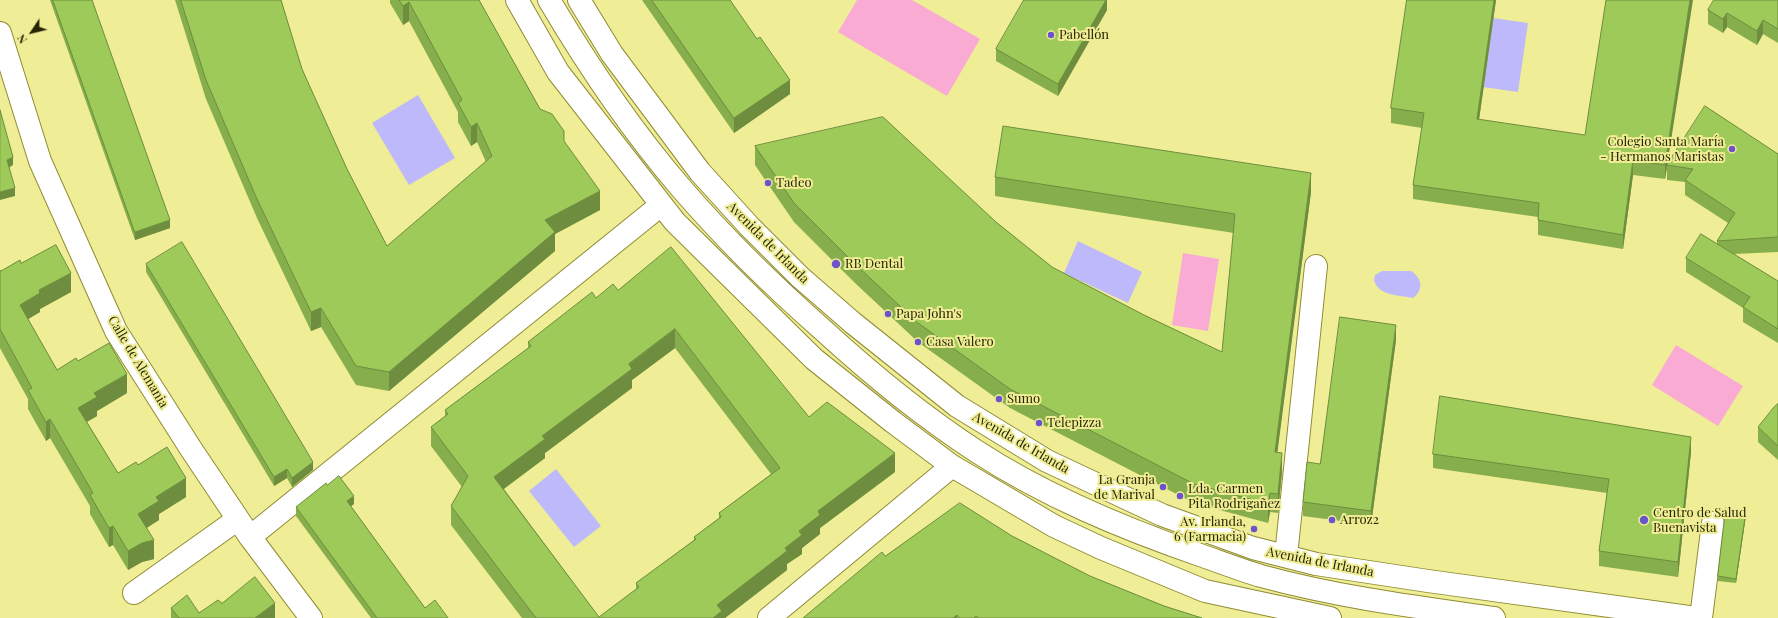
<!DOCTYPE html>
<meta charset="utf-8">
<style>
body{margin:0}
#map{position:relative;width:1778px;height:618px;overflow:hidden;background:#efed95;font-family:"Playfair Display",serif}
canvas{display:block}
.north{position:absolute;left:12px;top:12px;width:40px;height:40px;-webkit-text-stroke:3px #efed95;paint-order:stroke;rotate:235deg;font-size:11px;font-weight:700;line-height:16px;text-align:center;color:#262500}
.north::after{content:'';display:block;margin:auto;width:14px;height:18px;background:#262500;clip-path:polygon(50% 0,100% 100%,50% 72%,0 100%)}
</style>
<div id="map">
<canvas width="1778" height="618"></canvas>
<div class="north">N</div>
</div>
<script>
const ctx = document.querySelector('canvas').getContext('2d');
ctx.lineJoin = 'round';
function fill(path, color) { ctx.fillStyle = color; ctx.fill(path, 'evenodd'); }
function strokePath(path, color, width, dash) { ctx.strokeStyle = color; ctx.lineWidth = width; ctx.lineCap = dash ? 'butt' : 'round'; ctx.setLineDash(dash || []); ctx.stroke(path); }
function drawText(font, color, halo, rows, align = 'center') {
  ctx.font = font + ' "Playfair Display",serif'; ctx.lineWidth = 4; ctx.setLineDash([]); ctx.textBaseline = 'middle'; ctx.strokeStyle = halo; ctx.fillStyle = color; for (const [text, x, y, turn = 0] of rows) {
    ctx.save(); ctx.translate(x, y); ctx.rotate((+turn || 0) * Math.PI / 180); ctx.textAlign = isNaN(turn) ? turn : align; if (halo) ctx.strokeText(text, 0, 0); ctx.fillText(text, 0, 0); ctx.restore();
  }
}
fill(new Path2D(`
 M 857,0 L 912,0 L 980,39 L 947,96 L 838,32 Z
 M 1183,253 L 1219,259 L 1208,331 L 1172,325 Z
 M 1676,345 L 1743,386 L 1718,426 L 1652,385 Z`), '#faabd4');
fill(new Path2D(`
 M 1493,18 L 1528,23 L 1518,92 L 1483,87 Z
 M 418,95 L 455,158 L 409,185 L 372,123 Z
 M 1078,241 L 1142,272 L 1128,303 L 1064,273 Z
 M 1382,271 L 1411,271 C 1422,278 1424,290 1413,298 C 1399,295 1378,296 1374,280 L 1375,275 Z
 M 556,469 L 601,526 L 574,547 L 529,491 Z`), '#beb9fa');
const minor = new Path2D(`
 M 517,0 L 558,72 L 675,222 L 814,359 L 893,422 L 952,466 L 976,480 L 1054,526 L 1101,548 L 1205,591 L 1330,618
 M 549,0 C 588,66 631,130 681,188 C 725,239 773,286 823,330 C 871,374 921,415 976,451 C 1045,496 1122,528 1200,555 C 1220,562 1241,570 1261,576 C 1338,597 1416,607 1494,618
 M 579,0 L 612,54 L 700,172 L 749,226 L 800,277 L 853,323 L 957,406 L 1047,461 L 1162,515 L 1253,548 L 1316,564 L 1428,581 L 1696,618
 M 0,33 L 40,161 L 116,331 L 191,449 L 250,537 L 311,618
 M 250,537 L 661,205
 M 1286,556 L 1316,266
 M 134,593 L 238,519
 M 769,618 L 952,466
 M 1701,618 L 1713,523`);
strokePath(minor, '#8f8c34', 24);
strokePath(minor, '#fff', 22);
fill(new Path2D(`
 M 50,0 L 92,0 L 170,228 L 135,240 Z
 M 175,0 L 281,0 L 302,69 L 347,169 L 387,246 L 486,162 L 477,142 L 471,146 L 458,122 L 458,112 L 409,21 L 403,25 L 390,3 L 390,0 L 479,0 L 540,109 L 564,141 L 600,210 L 555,234 L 555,251 L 389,391 L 356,385 L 321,327 L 311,331 L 257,218 L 206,99 Z
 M 642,0 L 730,0 L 790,94 L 734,133 Z
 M 1107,0 L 1107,10 L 1058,96 L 996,61 L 996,49 Z
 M 1407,0 L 1496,0 L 1479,119 L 1668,165 L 1778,154 L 1778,252 L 1734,254 L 1778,281 L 1778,343 L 1743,322 L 1743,308 L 1686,272 L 1686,258 L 1717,244 L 1717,241 L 1728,223 L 1685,195 L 1685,182 L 1667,180 L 1667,168 L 1665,179 L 1633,175 L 1623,249 L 1538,235 L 1538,217 L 1413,199 L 1413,185 L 1422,128 L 1391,123 L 1391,108 Z
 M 1778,0 L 1778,43 L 1763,34 L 1757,45 L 1727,27 L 1723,33 L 1708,24 L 1708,10 Z
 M 755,146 L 996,222 L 1052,267 L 1144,315 L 1222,352 L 1234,233 L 995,196 L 995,177 L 1311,192 L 1277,452 L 1282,472 L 1278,513 L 1270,512 L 1268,523 L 1194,503 L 1010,408 L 918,342 L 855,283 L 794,222 L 755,165 Z
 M 21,263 L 71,292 L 40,309 L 40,312 L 28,319 L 57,370 L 78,361 L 127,393 L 97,411 L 97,416 L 87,422 L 118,473 L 138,465 L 186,497 L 159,514 L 159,520 L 147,528 L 154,559 L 142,562 L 128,570 L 113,545 L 109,547 L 90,514 L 90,506 L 50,438 L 46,441 L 28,409 L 28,399 L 0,348 L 0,270 L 1,271 Z
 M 146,264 L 313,470 L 292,487 L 287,478 L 274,486 L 146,272 Z
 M 618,290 L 809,417 L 895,472 L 820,528 L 820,534 L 802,548 L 802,554 L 787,564 L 787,570 L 725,618 L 522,618 L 451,525 L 451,506 L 462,487 L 431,446 L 431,427 L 445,416 L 445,410 L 528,348 L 528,342 L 596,298 ZM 675,348 L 771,474 L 719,513 L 719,518 L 694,537 L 694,540 L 636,583 L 636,589 L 599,617 L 504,489 L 545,458 L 545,453 L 632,388 L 632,380 Z
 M 1396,340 L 1371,525 L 1303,516 L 1303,502 L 1320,464 Z
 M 1778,404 L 1778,460 L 1758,442 L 1758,427 Z
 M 1691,452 L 1678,577 L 1599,566 L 1599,551 L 1607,493 L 1433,468 L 1433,454 Z
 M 327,485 L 354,504 L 351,506 L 425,608 L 448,618 L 371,618 L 296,516 L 296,507 Z
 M 1746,515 L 1736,583 L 1718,581 L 1718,576 Z
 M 1012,536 L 1090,576 L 1164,606 L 1202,618 L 803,618 L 885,556 Z
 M 222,603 L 275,618 L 171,618 L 171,608 L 199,613 Z`), '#87ae4c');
fill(new Path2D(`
 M 1106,0 L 1107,0 L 1107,10 L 1058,96 L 1058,84 Z
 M 1494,0 L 1496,0 L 1477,134 L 1477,119 Z
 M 1690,0 L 1693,0 L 1665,179 L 1665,165 Z
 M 409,2 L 409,21 L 403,25 L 403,6 Z
 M 1727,13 L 1727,27 L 1723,33 L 1723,19 Z
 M 1763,20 L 1763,34 L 1757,45 L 1757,31 Z
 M 790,80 L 790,94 L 734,133 L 734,118 Z
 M 477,123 L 477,142 L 471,146 L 471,127 Z
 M 13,157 L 13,165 L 7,169 L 7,160 Z
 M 1633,160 L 1633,175 L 1623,249 L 1623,235 Z
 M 1311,173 L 1311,192 L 1275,471 L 1275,452 Z
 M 15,188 L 15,196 L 0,200 L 0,192 Z
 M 600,191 L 600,210 L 555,234 L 555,251 L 389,391 L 389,372 L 545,220 Z
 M 170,220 L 170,228 L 135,240 L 135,232 Z
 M 71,273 L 71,292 L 40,309 L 40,312 L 20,324 L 20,305 L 39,290 Z
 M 321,308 L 321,327 L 311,331 L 311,312 Z
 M 1396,325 L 1396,340 L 1371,525 L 1371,511 Z
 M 675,329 L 675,348 L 632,380 L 632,388 L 545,453 L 545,458 L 494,496 L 494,477 L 629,364 Z
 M 127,374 L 127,393 L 97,411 L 97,416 L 78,427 L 78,408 L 94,393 Z
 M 50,419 L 50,438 L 46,441 L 46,422 Z
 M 1691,437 L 1691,452 L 1678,577 L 1678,562 Z
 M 895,453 L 895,472 L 820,528 L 820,534 L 802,548 L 802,554 L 787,564 L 787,570 L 725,618 L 713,618 L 717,605 L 785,548 L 818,511 Z
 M 1282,453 L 1282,472 L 1278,513 L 1278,494 Z
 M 313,462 L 313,470 L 292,487 L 292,478 Z
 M 287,469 L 287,478 L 274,486 L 274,477 Z
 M 186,478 L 186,497 L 159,514 L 159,520 L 138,533 L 138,514 L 156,497 Z
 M 1270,493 L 1270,512 L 1268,523 L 1268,504 Z
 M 354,496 L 354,504 L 347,509 L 347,501 Z
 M 1746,511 L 1746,515 L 1736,583 L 1736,579 Z
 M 113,526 L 113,545 L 109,547 L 109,528 Z
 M 154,540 L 154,559 L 142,562 L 128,570 L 128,551 L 142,543 Z
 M 275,603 L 275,618 L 255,618 Z
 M 957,615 L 957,618 L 953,618 Z`), '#6e8d3e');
const building = new Path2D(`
 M 53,0 L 92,0 L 170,220 L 135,232 Z
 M 181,0 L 281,0 L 302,69 L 347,169 L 387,246 L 492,156 L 477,123 L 471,127 L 458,103 L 462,100 L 409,2 L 403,6 L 399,0 L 479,0 L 540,109 L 552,114 L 564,131 L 564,141 L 600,191 L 545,220 L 555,232 L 389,372 L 356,366 L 321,308 L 311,312 L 257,199 L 206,80 Z
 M 652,0 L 730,0 L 757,39 L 760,37 L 790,80 L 734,118 Z
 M 1024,0 L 1106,0 L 1058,84 L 996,49 Z
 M 1407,0 L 1494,0 L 1477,119 L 1585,135 L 1606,0 L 1690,0 L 1665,165 L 1633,160 L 1623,235 L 1538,220 L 1539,203 L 1413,185 L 1424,113 L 1391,108 Z
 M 1714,0 L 1778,0 L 1778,29 L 1763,20 L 1757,31 L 1727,13 L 1723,19 L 1708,10 Z
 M 1705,106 L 1778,154 L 1778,237 L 1717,241 L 1735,213 L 1685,180 L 1693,169 L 1667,165 Z
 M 0,110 L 13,157 L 7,160 L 15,188 L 0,192 Z
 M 883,117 L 996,222 L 1052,267 L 1144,315 L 1222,352 L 1235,214 L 995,177 L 1003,126 L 1311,173 L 1275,452 L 1282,453 L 1278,494 L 1270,493 L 1268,504 L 1194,484 L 1010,389 L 918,323 L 855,264 L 794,203 L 755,146 Z
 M 1701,234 L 1778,281 L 1778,329 L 1743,307 L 1750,297 L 1686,258 Z
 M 182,242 L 313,462 L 292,478 L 287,469 L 274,477 L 146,264 Z
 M 56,245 L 71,273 L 39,290 L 40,293 L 20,305 L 57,370 L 76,358 L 78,361 L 109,343 L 127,374 L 94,393 L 97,397 L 78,408 L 118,473 L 136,462 L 138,465 L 167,447 L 186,478 L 156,497 L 159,501 L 138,514 L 154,540 L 142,543 L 128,551 L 113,526 L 109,528 L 90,495 L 93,493 L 50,419 L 46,422 L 28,390 L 32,388 L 0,329 L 0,270 L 1,271 L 20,260 L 21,263 Z
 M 671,247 L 809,417 L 827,402 L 895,453 L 818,511 L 820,515 L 799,531 L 802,535 L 785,548 L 787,551 L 717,605 L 722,611 L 713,618 L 536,618 L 451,506 L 468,476 L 431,427 L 448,414 L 445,410 L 531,346 L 528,342 L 592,292 L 596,298 L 613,284 L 618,290 ZM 675,329 L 780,468 L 719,513 L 721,517 L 694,537 L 696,539 L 636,583 L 639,587 L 599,617 L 494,477 L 545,439 L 542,436 L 632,369 L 629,364 Z
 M 1340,317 L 1396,325 L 1371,511 L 1303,502 L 1307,462 L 1320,464 Z
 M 1440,396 L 1691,437 L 1678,562 L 1599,551 L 1609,479 L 1433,454 Z
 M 1778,404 L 1778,446 L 1758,427 L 1774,407 Z
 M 339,476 L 354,496 L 347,501 L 425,608 L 435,600 L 448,618 L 377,618 L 296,507 L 326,483 L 327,485 Z
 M 960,503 L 1012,536 L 1090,576 L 1164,606 L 1202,618 L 979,618 L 976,616 L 974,618 L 960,618 L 957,615 L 953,618 L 803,618 L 882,552 L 885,556 Z
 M 1726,508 L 1746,511 L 1736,579 L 1718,576 Z
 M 255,577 L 275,603 L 255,618 L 179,618 L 171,608 L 187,595 L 199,613 L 218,600 L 222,603 Z`);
fill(building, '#9dca58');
strokePath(building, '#6e8d3e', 1);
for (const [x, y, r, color] of [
 [1051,35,4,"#6b53cd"],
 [1732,149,4,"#6b53cd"],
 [768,183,4,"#6b53cd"],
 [836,264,5,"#6b53cd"],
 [888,314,4,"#6b53cd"],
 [918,342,4,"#6b53cd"],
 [999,399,4,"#6b53cd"],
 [1039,423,4,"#6b53cd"],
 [1163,487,4,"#6b53cd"],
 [1180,496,4,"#6b53cd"],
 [1332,520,4,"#6b53cd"],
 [1644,520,5,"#6b53cd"],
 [1254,529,4,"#6b53cd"]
]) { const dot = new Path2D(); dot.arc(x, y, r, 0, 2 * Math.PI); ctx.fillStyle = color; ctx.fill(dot); strokePath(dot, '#efed95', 1.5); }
drawText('13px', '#262500', '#efed95', [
 ["Pabellón",1059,35],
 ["Colegio Santa María",1724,142,"right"],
 ["- Hermanos Maristas",1724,157,"right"],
 ["Tadeo",776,183],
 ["RB Dental",845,264],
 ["Papa John's",896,314],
 ["Casa Valero",926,342],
 ["Sumo",1007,399],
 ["Telepizza",1047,423],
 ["La Granja",1155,480,"right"],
 ["de Marival",1155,495,"right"],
 ["Lda. Carmen",1188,489],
 ["Pita Rodrigañez",1188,504],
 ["Centro de Salud",1653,513],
 ["Buenavista",1653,528],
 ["Arroz2",1340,520],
 ["Av. Irlanda,",1246,522,"right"],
 ["6 (Farmacia)",1246,537,"right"]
], 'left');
drawText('13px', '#262500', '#efed95', [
 ["Avenida de Irlanda",768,243,45],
 ["Calle de Alemania",138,362,59],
 ["Avenida de Irlanda",1021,443,30],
 ["Avenida de Irlanda",1320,562,11]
]);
</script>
